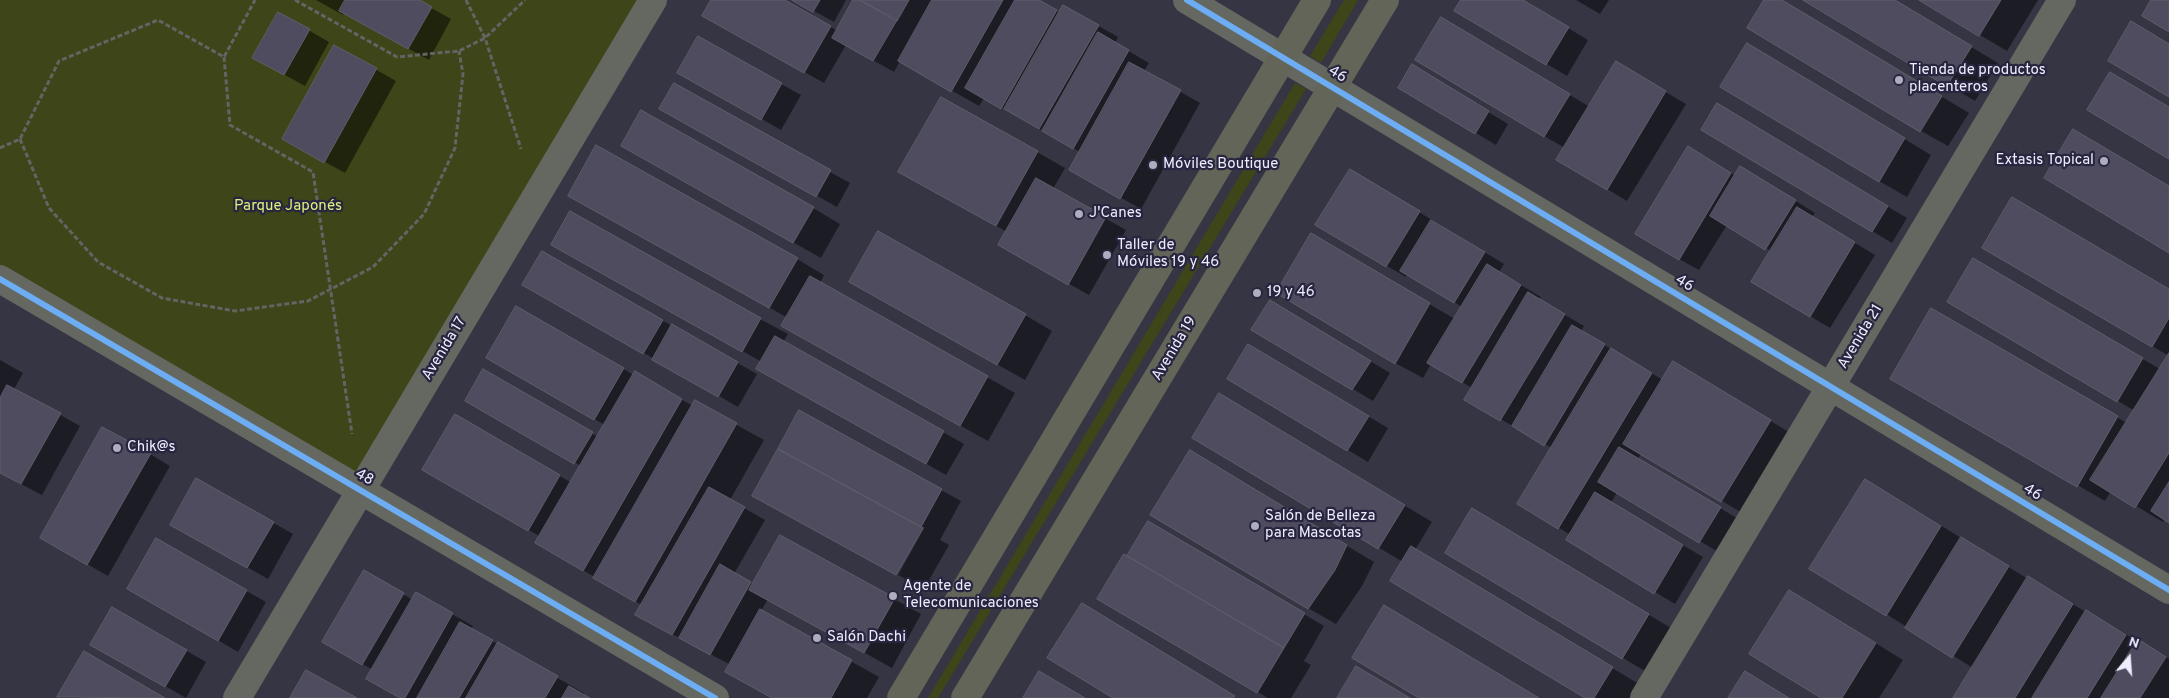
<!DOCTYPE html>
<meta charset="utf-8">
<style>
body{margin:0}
#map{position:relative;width:2169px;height:698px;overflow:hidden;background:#363544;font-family:Overpass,sans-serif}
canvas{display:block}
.north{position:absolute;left:2104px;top:633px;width:50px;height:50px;-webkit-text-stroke:4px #27253f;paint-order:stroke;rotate:18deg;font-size:14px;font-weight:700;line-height:20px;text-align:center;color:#ededfe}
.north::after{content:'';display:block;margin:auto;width:18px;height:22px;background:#ededfe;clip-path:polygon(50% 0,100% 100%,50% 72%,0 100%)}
</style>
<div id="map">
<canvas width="2169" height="698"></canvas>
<div class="north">N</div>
</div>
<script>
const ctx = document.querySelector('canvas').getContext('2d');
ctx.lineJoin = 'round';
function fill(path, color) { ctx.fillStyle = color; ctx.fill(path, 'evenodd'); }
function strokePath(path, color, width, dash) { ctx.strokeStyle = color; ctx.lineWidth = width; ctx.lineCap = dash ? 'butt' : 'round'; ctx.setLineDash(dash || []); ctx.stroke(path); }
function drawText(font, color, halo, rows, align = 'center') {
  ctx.font = font + ' Overpass,sans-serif'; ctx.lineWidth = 4.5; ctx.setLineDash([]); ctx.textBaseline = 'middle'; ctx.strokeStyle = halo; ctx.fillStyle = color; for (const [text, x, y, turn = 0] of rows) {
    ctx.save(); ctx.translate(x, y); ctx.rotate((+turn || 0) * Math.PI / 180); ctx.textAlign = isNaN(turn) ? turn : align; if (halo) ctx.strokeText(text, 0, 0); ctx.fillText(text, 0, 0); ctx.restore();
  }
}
fill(new Path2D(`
 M 0,0 L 653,0 L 361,490 L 0,279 Z
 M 1344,0 L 1358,0 L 1321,63 L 1310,56 Z
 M 1295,83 L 1306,89 L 938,698 L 928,698 Z`), '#3e4518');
fill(new Path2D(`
 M 316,0 L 417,0 L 451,19 L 429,60 L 344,13 L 343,15 Z
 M 712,0 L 783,0 L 838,31 L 855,0 L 1039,0 L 1060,13 L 1064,6 L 1118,37 L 1115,43 L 1149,63 L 1144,71 L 1200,103 L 1141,209 L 1070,169 L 1080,152 L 984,98 L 979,106 L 900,61 L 894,72 L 846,45 L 824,83 L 704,15 Z
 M 794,0 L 846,0 L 834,22 Z
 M 1462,0 L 1521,0 L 1588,40 L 1567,76 L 1456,10 Z
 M 1576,0 L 1609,0 L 1600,14 Z
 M 1766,0 L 1780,0 L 1969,113 L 1948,146 L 1921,131 Z
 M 1805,0 L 1893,0 L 1998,63 L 1975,101 Z
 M 1921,0 L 2038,0 L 2007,51 Z
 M 279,13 L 329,42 L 305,86 L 274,69 Z
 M 1469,35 L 1590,107 L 1616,63 L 1686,104 L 1627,201 L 1607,189 L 1565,148 L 1544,136 Z
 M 699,38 L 801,95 L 781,130 L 679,72 Z
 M 335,46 L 396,81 L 345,173 L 283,139 Z
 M 1774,60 L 1931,155 L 1907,197 L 1879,181 Z
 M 1432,78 L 1508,124 L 1496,145 L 1399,87 Z
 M 1737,117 L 1907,218 L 1892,243 L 1872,231 Z
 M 681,120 L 830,172 L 850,183 L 837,207 Z
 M 1037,152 L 1065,168 L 1053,189 L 1126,230 L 1089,295 L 1020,256 L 1007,232 L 927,187 Z
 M 1708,160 L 1736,176 L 1760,179 L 1815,213 L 1812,217 L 1875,255 L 1830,328 L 1753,282 L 1771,251 L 1727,225 L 1699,270 L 1679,259 Z
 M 650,162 L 813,208 L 840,224 L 821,258 Z
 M 1370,182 L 1504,264 L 1499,272 L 1541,297 L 1539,300 L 1584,326 L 1581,331 L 1621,355 L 1663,380 L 1700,378 L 1797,437 L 1749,517 L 1641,453 L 1638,459 L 1740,520 L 1720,553 L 1617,492 L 1611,503 L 1703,557 L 1675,604 L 1568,540 L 1571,535 L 1518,504 L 1552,448 L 1465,399 L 1472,388 L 1431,364 L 1423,378 L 1395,363 L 1311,235 L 1455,319 L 1462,307 L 1408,274 L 1406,277 L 1387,266 Z
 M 597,211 L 797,259 L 824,275 L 820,283 L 1015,393 L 988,441 L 810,342 L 788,318 Z
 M 1983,247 L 2169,290 L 2169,521 L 2165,519 L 2163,522 L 2111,491 L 2105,501 L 1891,378 L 1931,310 L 2127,423 L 2135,411 L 1949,302 L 1973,260 L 2160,369 L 2169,356 Z
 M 542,252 L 757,374 L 738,407 L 524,284 Z
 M 580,260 L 760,319 L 788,334 L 783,342 L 964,444 L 946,475 L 778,380 L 762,362 Z
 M 878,298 L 1025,315 L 1052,331 L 1025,380 Z
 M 516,308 L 634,375 L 635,373 L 693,406 L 695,402 L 764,440 L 730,500 L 765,520 L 734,574 L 754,585 L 894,599 L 921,614 L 892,668 L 768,599 L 761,611 L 879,677 L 867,698 L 773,698 L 731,665 L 657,626 L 642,605 L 537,543 L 541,537 L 424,470 L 456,416 L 572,483 L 581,466 L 466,401 L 483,371 L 598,437 L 605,425 L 487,358 Z
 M 1290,313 L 1390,373 L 1373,401 L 1253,329 Z
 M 1268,357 L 1388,428 L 1368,462 L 1229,378 Z
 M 0,360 L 23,373 L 14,389 L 80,426 L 42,495 L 0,473 Z
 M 1247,410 L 1432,522 L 1415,550 L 1639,684 L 1631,698 L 1588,698 L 1403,562 L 1194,437 Z
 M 150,454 L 170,466 L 108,576 L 41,538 Z
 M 1217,468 L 1374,562 L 1362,586 L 1336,624 L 1308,608 Z
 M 196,479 L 293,534 L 268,579 L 171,524 Z
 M 941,490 L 961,501 L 940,540 L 949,545 L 924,589 L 898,575 L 925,527 L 922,527 L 896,574 L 781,511 Z
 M 1893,496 L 2028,579 L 2169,659 L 2169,698 L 1954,698 L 1973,668 L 1886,614 Z
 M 1148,522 L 1324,626 L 1304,661 L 1311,665 L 1291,698 L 1268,698 L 1099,598 L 1146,568 Z
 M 1500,526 L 1676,631 L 1650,674 L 1623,658 Z
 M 156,540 L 266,602 L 238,652 L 129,588 Z
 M 364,572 L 413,600 L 417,594 L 473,626 L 471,629 L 584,693 L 583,696 L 587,698 L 402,698 L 373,670 L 324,642 Z
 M 1817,607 L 1903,660 L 1879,698 L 1823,698 Z
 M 112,608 L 206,662 L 186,698 L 92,644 Z
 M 84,653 L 163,698 L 61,698 L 59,696 Z`), '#0007');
const building = new Path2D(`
 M 345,0 L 420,0 L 432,7 L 408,49 L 339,11 Z
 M 711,0 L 785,0 L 831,26 L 804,73 L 702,16 Z
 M 792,0 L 820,0 L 813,12 Z
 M 853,0 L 860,0 L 897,20 L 873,61 L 832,38 Z
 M 860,0 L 909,0 L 897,21 Z
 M 932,0 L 1003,0 L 951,92 L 898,61 Z
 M 1015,0 L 1039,0 L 1057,10 L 1001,109 L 965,88 Z
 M 1461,0 L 1523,0 L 1569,27 L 1546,65 L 1454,11 Z
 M 1764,0 L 1782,0 L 1942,96 L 1920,132 L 1747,28 Z
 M 1803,0 L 1895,0 L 1972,46 L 1947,86 Z
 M 1919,0 L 2001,0 L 1979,36 Z
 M 2151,0 L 2169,0 L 2169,32 L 2142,16 Z
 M 1063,5 L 1099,25 L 1039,129 L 1004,109 Z
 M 278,12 L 310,29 L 284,75 L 252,58 Z
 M 1441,17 L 1570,94 L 1544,137 L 1415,60 Z
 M 2131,21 L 2169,44 L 2169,97 L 2108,61 Z
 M 1098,32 L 1129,50 L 1073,149 L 1042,131 Z
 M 698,36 L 782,83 L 761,120 L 677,73 Z
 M 1747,43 L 1905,138 L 1879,182 L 1720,87 Z
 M 334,45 L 377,68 L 324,163 L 282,139 Z
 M 1616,61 L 1666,91 L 1607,190 L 1556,160 Z
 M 1129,62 L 1181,90 L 1120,199 L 1069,170 Z
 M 1412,64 L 1489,111 L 1475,134 L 1398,88 Z
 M 2110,72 L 2169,107 L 2169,159 L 2087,110 Z
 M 674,83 L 831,170 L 816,197 L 659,109 Z
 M 941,97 L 1038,151 L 996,226 L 898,172 Z
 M 1717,103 L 1888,206 L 1872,232 L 1701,130 Z
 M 641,110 L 814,207 L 793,243 L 621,146 Z
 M 2073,129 L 2169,186 L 2169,253 L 2044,178 Z
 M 596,145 L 798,258 L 769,308 L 568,196 Z
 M 1688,146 L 1731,173 L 1679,260 L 1635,234 Z
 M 1740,166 L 1796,200 L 1765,250 L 1710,216 Z
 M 1350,169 L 1420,211 L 1386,267 L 1315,225 Z
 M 1036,178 L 1106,217 L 1068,285 L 998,245 Z
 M 2012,197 L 2169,289 L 2169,318 L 2152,347 L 1982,248 Z
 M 1797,207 L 1855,242 L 1810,317 L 1751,282 Z
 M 570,211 L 761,318 L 742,352 L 551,245 Z
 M 1431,220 L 1485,252 L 1454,303 L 1400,271 Z
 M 878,231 L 1026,314 L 997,365 L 849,282 Z
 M 1311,233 L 1430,303 L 1395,364 L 1276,293 Z
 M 542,251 L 663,320 L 643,354 L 522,285 Z
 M 1973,258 L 2143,358 L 2117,402 L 1947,302 Z
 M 1487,264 L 1521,285 L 1462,383 L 1427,363 Z
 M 810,276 L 988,376 L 960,426 L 781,326 Z
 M 1528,292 L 1565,314 L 1500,421 L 1464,400 Z
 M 1270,300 L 1371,361 L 1352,390 L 1251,330 Z
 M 516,306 L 624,368 L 594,420 L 486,358 Z
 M 1931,308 L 2118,416 L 2077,487 L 1890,379 Z
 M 672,324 L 738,362 L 718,397 L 652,360 Z
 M 1572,325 L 1605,344 L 1544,446 L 1512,426 Z
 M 775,336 L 944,431 L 926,464 L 756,369 Z
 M 1248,344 L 1369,416 L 1347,451 L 1227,379 Z
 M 1611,348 L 1652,373 L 1558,529 L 1517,504 Z
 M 2169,353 L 2169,453 L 2135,508 L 2090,480 Z
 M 1673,361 L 1771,420 L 1721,502 L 1623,444 Z
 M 483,369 L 593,432 L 574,464 L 465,401 Z
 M 635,371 L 682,399 L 583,571 L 535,543 Z
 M 7,385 L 61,413 L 21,484 L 0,473 L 0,398 Z
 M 1219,393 L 1405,505 L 1378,549 L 1192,438 Z
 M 695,400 L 737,423 L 635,602 L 593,578 Z
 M 799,410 L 942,489 L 921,527 L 778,449 Z
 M 455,414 L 560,475 L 528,531 L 422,470 Z
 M 102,427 L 151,453 L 87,565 L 40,538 Z
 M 1619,447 L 1721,507 L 1699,543 L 1598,482 Z
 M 778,449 L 923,528 L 896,575 L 752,496 Z
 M 1190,450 L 1347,545 L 1335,570 L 1308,609 L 1150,515 Z
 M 196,478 L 274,522 L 247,568 L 170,525 Z
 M 1865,479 L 1941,526 L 1886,616 L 1809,569 Z
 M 2169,482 L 2169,523 L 2151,511 Z
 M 709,487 L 745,507 L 672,635 L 635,615 Z
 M 1595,492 L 1683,545 L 1654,594 L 1566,540 Z
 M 1472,508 L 1649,614 L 1622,659 L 1445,553 Z
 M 1148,521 L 1305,613 L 1284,648 L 1127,556 Z
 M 780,535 L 895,598 L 864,653 L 749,590 Z
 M 1961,537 L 2009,566 L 1952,658 L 1905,628 Z
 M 156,538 L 247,590 L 218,641 L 127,589 Z
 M 1411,546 L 1613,667 L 1594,698 L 1585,698 L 1390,581 Z
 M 1124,554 L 1284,648 L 1257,693 L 1097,599 Z
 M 720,564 L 751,582 L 710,655 L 679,638 Z
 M 364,570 L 404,593 L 362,665 L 322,642 Z
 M 2028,576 L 2073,604 L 2015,698 L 1953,698 Z
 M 1789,590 L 1876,643 L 1842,698 L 1821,698 L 1749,654 Z
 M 416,592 L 453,613 L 405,698 L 400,698 L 366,679 Z
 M 1082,603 L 1235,696 L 1233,698 L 1113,698 L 1047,658 Z
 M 1384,605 L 1539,698 L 1419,698 L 1352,658 Z
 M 112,607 L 187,650 L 165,687 L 90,645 Z
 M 760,609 L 852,660 L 831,698 L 772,698 L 725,672 Z
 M 2086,610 L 2126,635 L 2087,698 L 2032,698 Z
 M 460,622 L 493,640 L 459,698 L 417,698 Z
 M 2138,639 L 2166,657 L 2140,698 L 2101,698 Z
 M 498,642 L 558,676 L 545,698 L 466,698 Z
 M 84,651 L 165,698 L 57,697 Z
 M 1356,666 L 1410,698 L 1337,698 Z
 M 306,670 L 357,698 L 290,698 Z
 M 1039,671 L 1085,698 L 1023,698 Z
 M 1745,671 L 1789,698 L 1728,698 Z
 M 569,686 L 590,698 L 562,698 Z`);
fill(building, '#4f4c60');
strokePath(building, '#5e5e6a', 1);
strokePath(new Path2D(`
 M 295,0 L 397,57 L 459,51 L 485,38 L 525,0
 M 466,0 L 485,38 L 521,149
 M 224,57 L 230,125 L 313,172 L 352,434
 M 20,139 L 49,208 L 98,262 L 162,298 L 235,311 L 308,301 L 373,267 L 424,214 L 455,148 L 463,74 L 459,51
 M 0,148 L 20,139 L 59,61 L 158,20 L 224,57 L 255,0`), '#636463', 3, [5, 2.5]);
strokePath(new Path2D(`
 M 1187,0 L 2169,590
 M 0,279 L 715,698
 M 237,698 L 653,0
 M 1644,698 L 2062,0`), '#656761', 28);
strokePath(new Path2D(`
 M 901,698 L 1317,0
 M 965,698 L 1385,0`), '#636559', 28);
strokePath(new Path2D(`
 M 1187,0 L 2169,590
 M 0,279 L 715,698`), '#6dadf4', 6);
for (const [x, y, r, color] of [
 [1899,80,5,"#adadbd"],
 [2104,161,5,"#adadbd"],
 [1153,165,5,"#adadbd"],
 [1079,214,5,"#adadbd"],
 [1107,255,5,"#adadbd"],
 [1257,293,5,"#adadbd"],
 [117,448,5,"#adadbd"],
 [1255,526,5,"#adadbd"],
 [893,596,5,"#adadbd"],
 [817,638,5,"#adadbd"]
]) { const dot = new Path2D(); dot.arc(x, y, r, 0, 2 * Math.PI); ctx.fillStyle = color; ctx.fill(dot); strokePath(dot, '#27253f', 2); }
drawText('15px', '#ededfe', '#27253f', [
 ["Tienda de productos",1909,71],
 ["placenteros",1909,88],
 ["Extasis Topical",2094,161,"right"],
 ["Móviles Boutique",1163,165],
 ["J'Canes",1089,214],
 ["Taller de",1117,246],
 ["Móviles 19 y 46",1117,263],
 ["19 y 46",1267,293],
 ["Chik@s",127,448],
 ["Salón de Belleza",1265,517],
 ["para Mascotas",1265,534],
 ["Agente de",903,587],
 ["Telecomunicaciones",903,604],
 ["Salón Dachi",827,638]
], 'left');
drawText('15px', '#ededfe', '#27253f', [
 ["46",1337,75,31],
 ["46",1684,284,31],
 ["Avenida 21",1861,337,-59],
 ["Avenida 17",445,349,-59],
 ["Avenida 19",1175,349,-59],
 ["48",364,478,30],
 ["46",2032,493,31]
]);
drawText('15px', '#dbf17d', '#27253f', [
 ["Parque Japonés",288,207]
]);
</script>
